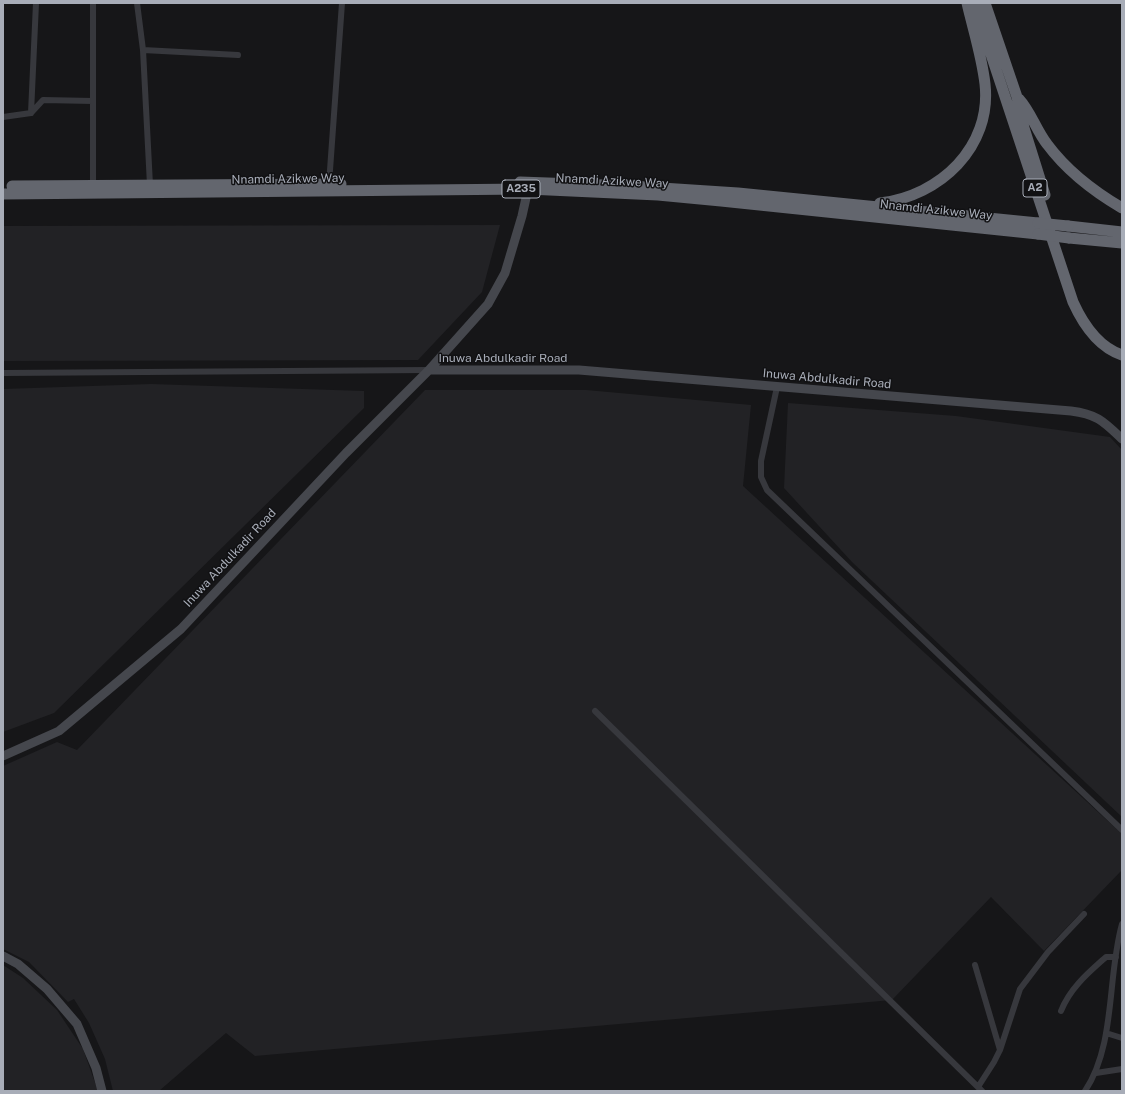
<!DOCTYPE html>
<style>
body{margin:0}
#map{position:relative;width:1125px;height:1094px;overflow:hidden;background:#161618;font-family:"Public Sans",sans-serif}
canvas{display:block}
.frame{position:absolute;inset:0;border:4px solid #a8adb8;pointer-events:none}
</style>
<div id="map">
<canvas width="1125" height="1094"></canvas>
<div class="frame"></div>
</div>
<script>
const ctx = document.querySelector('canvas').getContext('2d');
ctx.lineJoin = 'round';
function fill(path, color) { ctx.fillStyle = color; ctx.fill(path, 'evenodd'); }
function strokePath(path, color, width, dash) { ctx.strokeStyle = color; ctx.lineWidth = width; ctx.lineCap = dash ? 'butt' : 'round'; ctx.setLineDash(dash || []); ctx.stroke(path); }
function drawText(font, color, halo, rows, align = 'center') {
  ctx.font = font + ' "Public Sans",sans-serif'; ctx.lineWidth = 3; ctx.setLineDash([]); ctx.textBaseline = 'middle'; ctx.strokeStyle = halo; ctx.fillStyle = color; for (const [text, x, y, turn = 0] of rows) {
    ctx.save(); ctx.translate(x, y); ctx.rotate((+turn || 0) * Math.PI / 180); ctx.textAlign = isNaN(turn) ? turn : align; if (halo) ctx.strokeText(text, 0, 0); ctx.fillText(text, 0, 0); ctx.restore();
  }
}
fill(new Path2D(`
 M 500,225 L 482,292 L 418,360 L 3,361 L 3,226 Z
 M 151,384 L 364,391 L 364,408 L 54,713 L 3,732 L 3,389 Z
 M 425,390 L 586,390 L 751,405 L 743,486 L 1122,834 L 1122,870 L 1044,951 L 991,897 L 892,1000 L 255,1056 L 226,1033 L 159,1091 L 113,1091 L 105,1059 L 89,1023 L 74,999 L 68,1002 L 29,962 L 3,949 L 3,766 L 57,742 L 77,750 Z
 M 788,403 L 956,416 L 1110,437 L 1122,450 L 1122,817 L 852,562 L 784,488 Z
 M 3,965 L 23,978 L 57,1010 L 83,1049 L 98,1091 L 3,1091 Z`), '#222225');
strokePath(new Path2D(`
 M 93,3 L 93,186
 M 137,3 L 143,50 L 150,185
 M 143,50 L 238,55
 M 31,113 L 36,3
 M 3,117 L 31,113 L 43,100 L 93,101
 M 329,184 L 342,3
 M 3,373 L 429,370
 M 777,387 L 761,461 L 761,477 L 767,490 L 1122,830
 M 595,711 L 982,1091
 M 975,965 L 1000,1050
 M 1061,1011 C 1070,988 1088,973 1106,957 L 1116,957
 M 1106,1033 L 1122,1038
 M 1096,1073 L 1122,1069
 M 978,1087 L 994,1062 L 1000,1050 L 1020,989 L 1048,952 L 1084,914
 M 1085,1091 C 1116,1044 1107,977 1122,924`), '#37383d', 6);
strokePath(new Path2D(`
 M 429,370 L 579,370 L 1071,411 C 1097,414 1104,422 1122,439
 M 3,756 L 59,731 L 181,629 L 346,453 L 429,370 L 488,304 L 505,273 L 522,216 L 528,189
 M 3,956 L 18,964 L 47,989 L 77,1024 L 96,1068 L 102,1091`), '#45474d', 9);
strokePath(new Path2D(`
 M 974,3 L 1073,302 C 1083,324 1098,347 1122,355
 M 985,3 L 1017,97 L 1024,128 L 1045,195
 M 1019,99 C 1031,112 1036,130 1047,144 C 1067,171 1093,191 1122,208
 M 520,182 L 631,186 L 738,193 L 1038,223
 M 12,186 L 341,184
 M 3,194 L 528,189 L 658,195 L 721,201 L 1038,234
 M 880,203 C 940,196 992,147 985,84 C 982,57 973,29 967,3
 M 1068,226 L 1122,232
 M 1069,238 L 1122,243`), '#63666e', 11);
strokePath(new Path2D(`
 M 1038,223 L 1068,226
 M 1038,234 L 1069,238`), '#63666e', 11);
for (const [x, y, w] of [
 [1035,188,24],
 [521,189,38]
]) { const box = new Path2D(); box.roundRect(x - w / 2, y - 9, w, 18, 3); ctx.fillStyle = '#111113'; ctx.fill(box); strokePath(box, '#a8adb8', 1); }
drawText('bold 11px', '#a8adb8', null, [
 ["A2",1035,188],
 ["A235",521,189]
]);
drawText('12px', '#a8adb8', '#111113', [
 ["Nnamdi Azikwe Way",288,179,-1],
 ["Nnamdi Azikwe Way",612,181,3],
 ["Nnamdi Azikwe Way",936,210,6],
 ["Inuwa Abdulkadir Road",503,358],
 ["Inuwa Abdulkadir Road",827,379,5],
 ["Inuwa Abdulkadir Road",230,558,-47]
]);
</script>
